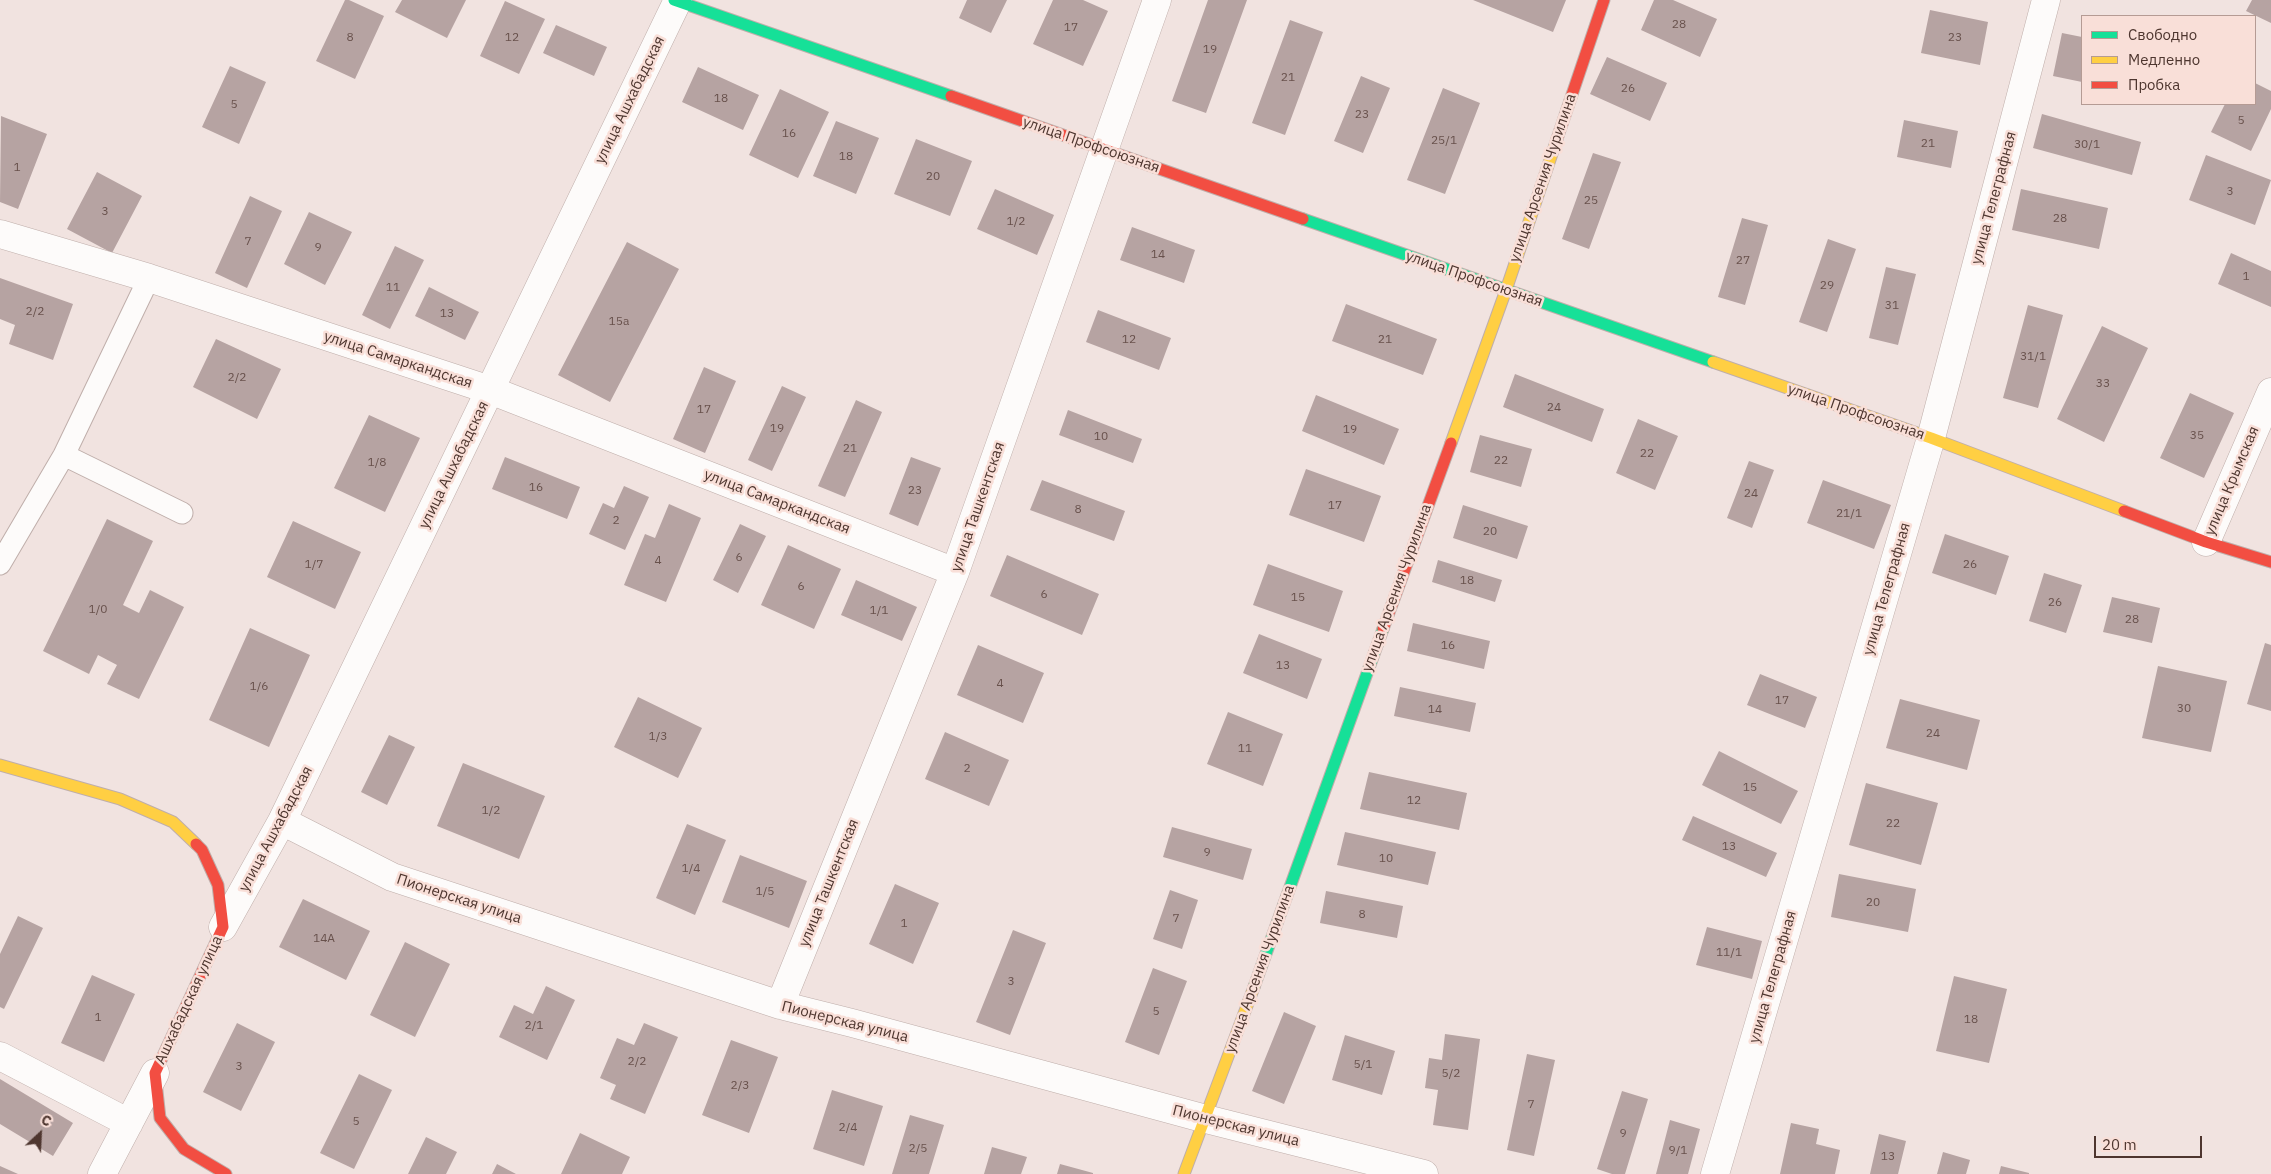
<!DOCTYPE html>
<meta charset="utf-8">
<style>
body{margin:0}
#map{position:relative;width:2271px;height:1174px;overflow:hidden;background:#f1e3e0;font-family:"IBM Plex Sans",sans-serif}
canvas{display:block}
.legend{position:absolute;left:2081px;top:15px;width:175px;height:90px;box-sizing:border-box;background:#f9dfd8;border:1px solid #b59b94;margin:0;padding:6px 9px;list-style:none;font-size:15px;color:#4e362f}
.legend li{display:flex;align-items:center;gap:10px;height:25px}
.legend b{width:25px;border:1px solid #b59b94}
.north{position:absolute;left:15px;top:1109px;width:50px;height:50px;-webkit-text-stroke:4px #f9dfd8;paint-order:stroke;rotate:25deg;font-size:14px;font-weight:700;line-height:20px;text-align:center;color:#4e362f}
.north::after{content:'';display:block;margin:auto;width:18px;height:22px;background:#4e362f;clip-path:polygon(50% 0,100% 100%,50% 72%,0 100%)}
.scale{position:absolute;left:2094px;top:1136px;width:108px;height:22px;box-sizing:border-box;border:2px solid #4e362f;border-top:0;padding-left:6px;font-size:15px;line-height:18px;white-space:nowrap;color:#4e362f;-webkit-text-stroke:4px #f9dfd8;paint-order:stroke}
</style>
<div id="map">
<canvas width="2271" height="1174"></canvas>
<ul class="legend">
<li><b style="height:6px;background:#16e098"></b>Свободно</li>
<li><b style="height:6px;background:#ffcf43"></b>Медленно</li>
<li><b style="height:6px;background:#f24e42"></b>Пробка</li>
</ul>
<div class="north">С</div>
<div class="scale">20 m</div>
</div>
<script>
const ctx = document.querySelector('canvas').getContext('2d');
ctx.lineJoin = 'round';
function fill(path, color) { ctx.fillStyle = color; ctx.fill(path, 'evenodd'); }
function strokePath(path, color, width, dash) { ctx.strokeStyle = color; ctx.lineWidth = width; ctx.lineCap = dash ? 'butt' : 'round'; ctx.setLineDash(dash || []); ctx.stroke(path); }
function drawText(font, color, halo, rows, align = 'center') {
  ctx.font = font + ' "IBM Plex Sans",sans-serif'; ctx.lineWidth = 5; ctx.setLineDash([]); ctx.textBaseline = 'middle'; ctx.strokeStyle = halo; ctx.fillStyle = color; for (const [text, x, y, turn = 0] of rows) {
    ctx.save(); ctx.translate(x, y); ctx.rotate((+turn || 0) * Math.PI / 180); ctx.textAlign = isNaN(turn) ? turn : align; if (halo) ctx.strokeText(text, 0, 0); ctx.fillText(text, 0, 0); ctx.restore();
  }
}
fill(new Path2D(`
 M 345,0 L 349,0 L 384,16 L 355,79 L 316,61 Z
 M 402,0 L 466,0 L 447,38 L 395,12 Z
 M 967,0 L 1007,0 L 991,33 L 959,18 Z
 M 1053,0 L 1083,0 L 1108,11 L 1083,66 L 1033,44 Z
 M 1208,0 L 1247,0 L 1206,113 L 1172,101 Z
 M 1473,0 L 1566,0 L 1553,32 Z
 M 1654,0 L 1673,0 L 1717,19 L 1700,57 L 1641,30 Z
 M 2252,0 L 2271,0 L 2271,23 L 2246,11 Z
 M 505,1 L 545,19 L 519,74 L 480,56 Z
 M 1930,10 L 1988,22 L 1980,65 L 1921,53 Z
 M 1290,20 L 1323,32 L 1285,135 L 1252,123 Z
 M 556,25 L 607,47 L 594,76 L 543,53 Z
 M 2062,33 L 2082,37 L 2082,82 L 2053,76 Z
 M 1607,57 L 1667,83 L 1650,121 L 1590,94 Z
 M 230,66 L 266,82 L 239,144 L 202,127 Z
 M 698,67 L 759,95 L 743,130 L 682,102 Z
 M 1361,76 L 1390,88 L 1363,153 L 1334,141 Z
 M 2255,83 L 2271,91 L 2271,109 L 2251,151 L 2211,132 L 2225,104 L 2255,104 Z
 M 1443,88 L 1480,103 L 1445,194 L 1407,180 Z
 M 780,89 L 829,112 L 798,178 L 749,155 Z
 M 2042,114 L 2141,142 L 2132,175 L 2033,148 Z
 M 1,116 L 47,134 L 18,209 L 0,202 Z
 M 1904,120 L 1958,131 L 1951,168 L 1897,157 Z
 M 836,121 L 879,138 L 856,194 L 813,176 Z
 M 916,139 L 972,161 L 950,216 L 894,194 Z
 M 1593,153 L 1621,162 L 1589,249 L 1562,239 Z
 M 2206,155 L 2271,180 L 2255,225 L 2189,200 Z
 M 97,172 L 142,196 L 112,253 L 67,229 Z
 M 995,189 L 1054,215 L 1037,255 L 977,229 Z
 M 2021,189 L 2108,208 L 2099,249 L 2012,230 Z
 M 250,196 L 282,211 L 247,288 L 215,273 Z
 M 309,212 L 352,232 L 325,285 L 284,264 Z
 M 1742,218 L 1768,225 L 1745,305 L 1718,297 Z
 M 1132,227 L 1195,250 L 1184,283 L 1120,260 Z
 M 1828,239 L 1856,249 L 1827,332 L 1799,322 Z
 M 627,242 L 679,269 L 610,402 L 558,375 Z
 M 395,246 L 424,260 L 390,329 L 362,315 Z
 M 2231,253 L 2271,271 L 2271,307 L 2218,284 Z
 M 1886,267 L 1916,274 L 1898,345 L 1869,338 Z
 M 0,278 L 73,304 L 53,360 L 9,344 L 15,325 L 0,319 Z
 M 429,287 L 479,312 L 465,340 L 415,316 Z
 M 1346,304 L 1437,339 L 1423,375 L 1332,341 Z
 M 2028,305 L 2063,315 L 2038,408 L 2003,398 Z
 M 1098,310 L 1171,338 L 1159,370 L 1086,342 Z
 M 2102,326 L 2148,348 L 2104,442 L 2057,419 Z
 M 216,339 L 281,369 L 257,419 L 193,387 Z
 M 704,367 L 736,381 L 705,453 L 673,439 Z
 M 1515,374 L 1604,409 L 1592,442 L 1503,407 Z
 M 782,386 L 806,397 L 772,471 L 748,460 Z
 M 2190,393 L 2234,413 L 2204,478 L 2160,458 Z
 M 1316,395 L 1399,429 L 1384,465 L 1302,431 Z
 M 856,400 L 882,412 L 845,497 L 818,486 Z
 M 1068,410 L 1142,439 L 1133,463 L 1059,435 Z
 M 369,415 L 420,438 L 385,512 L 334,488 Z
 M 1638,419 L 1678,436 L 1655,490 L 1616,473 Z
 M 1480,435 L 1532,449 L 1521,487 L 1470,472 Z
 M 505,457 L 580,487 L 567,519 L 492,489 Z
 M 911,457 L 941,468 L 918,526 L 889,514 Z
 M 1749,461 L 1774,470 L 1752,528 L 1727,518 Z
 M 1306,469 L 1381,496 L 1364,542 L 1289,515 Z
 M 1042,480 L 1125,511 L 1114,541 L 1030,510 Z
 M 1823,480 L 1891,505 L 1874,549 L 1807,523 Z
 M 624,486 L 649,497 L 625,550 L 589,534 L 603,503 L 614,508 Z
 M 669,504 L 701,518 L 666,602 L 624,585 L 645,534 L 655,538 Z
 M 1463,505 L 1528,526 L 1517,559 L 1453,538 Z
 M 107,519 L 153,541 L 123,605 L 139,613 L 150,590 L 184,607 L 139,699 L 107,684 L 117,665 L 98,655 L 89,674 L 43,651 Z
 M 293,521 L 361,552 L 335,609 L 267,577 Z
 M 740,524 L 766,536 L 738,593 L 713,580 Z
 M 1945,534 L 2009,556 L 1996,595 L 1932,573 Z
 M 788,545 L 841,569 L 814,629 L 761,605 Z
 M 1007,555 L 1099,594 L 1082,635 L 990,596 Z
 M 1438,560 L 1502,580 L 1495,602 L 1432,582 Z
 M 1268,564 L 1343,591 L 1329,632 L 1253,605 Z
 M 2044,573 L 2082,585 L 2066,633 L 2029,621 Z
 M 856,580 L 917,607 L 902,641 L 841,615 Z
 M 2112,597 L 2160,608 L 2152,643 L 2103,632 Z
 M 1413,623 L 1490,641 L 1484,669 L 1407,651 Z
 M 250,628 L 310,655 L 269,747 L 209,720 Z
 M 1259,634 L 1322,659 L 1307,699 L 1243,673 Z
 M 2265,643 L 2271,645 L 2271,711 L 2247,704 Z
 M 978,645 L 1044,673 L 1023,723 L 957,695 Z
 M 2158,666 L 2227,681 L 2211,752 L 2142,738 Z
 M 1760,674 L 1817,697 L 1805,728 L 1747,705 Z
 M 1400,687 L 1476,703 L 1470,732 L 1394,716 Z
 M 638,697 L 702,728 L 678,778 L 614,747 Z
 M 1900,699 L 1980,720 L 1967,770 L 1886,748 Z
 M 1228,712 L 1283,734 L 1263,786 L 1207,764 Z
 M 945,732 L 1009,760 L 989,806 L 925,779 Z
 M 389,735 L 415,747 L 387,805 L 361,792 Z
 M 1719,751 L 1798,791 L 1781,824 L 1702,785 Z
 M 463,763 L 545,796 L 519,859 L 437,826 Z
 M 1369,772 L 1467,793 L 1459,830 L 1360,809 Z
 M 1866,783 L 1938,803 L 1921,865 L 1849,845 Z
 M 1693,816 L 1777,853 L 1766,877 L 1682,840 Z
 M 687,824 L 726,840 L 695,915 L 656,898 Z
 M 1172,827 L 1252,849 L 1243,880 L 1163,857 Z
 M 1345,832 L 1436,852 L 1428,885 L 1337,865 Z
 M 740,855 L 807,881 L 789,928 L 722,902 Z
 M 1839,874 L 1916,889 L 1908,932 L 1831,917 Z
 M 895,884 L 939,903 L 913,964 L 869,944 Z
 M 1170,890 L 1198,900 L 1182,949 L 1153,939 Z
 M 1326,891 L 1403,906 L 1397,938 L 1320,923 Z
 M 303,899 L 370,931 L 346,980 L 279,947 Z
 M 18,916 L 43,928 L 4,1009 L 0,1007 L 0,954 Z
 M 1707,927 L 1762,941 L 1752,979 L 1696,965 Z
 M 1013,930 L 1046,943 L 1010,1035 L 976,1022 Z
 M 405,942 L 450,964 L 415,1037 L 370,1015 Z
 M 1153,968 L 1187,981 L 1159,1055 L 1125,1042 Z
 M 92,975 L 135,994 L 104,1062 L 61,1043 Z
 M 1954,976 L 2007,989 L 1989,1063 L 1936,1051 Z
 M 546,986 L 575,1000 L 547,1060 L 499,1037 L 514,1005 L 533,1014 Z
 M 1284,1012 L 1316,1026 L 1284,1104 L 1252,1091 Z
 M 237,1023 L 275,1042 L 241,1111 L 203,1092 Z
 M 644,1023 L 678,1037 L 645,1114 L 610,1099 L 616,1085 L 600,1078 L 617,1038 L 634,1045 Z
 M 1445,1034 L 1480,1039 L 1468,1130 L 1433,1125 L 1438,1090 L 1425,1088 L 1429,1058 L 1442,1060 Z
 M 1345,1035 L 1395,1051 L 1382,1095 L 1332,1080 Z
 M 731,1040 L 778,1057 L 749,1133 L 702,1115 Z
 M 1527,1054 L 1555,1060 L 1534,1156 L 1507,1150 Z
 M 359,1074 L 392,1090 L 354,1169 L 320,1153 Z
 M 0,1079 L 73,1123 L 53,1156 L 0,1124 Z
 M 832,1090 L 883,1106 L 864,1166 L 813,1149 Z
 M 1622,1091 L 1648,1099 L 1625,1174 L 1612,1174 L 1597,1169 Z
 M 910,1115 L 944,1125 L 929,1174 L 892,1174 Z
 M 1670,1120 L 1700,1129 L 1688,1174 L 1656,1174 Z
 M 1791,1123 L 1819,1129 L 1816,1144 L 1840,1150 L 1835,1174 L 1780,1174 Z
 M 580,1133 L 630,1157 L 622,1174 L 561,1174 Z
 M 1879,1134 L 1906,1141 L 1898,1174 L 1870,1174 Z
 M 426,1137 L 457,1152 L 446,1174 L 408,1174 Z
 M 992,1147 L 1027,1157 L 1021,1174 L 984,1174 Z
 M 1943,1152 L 1970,1160 L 1966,1174 L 1937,1174 Z
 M 497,1164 L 516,1174 L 492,1174 Z
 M 1060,1164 L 1093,1173 L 1093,1174 L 1057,1174 Z
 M 0,1166 L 18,1174 L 0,1174 Z
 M 2001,1166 L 2029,1173 L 2029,1174 L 1999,1174 Z`), '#b6a3a2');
const lane = new Path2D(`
 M 64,455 L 182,513
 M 0,564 L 64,455 L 149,278`);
const street = new Path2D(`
 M 0,234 L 149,278 L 490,390 L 955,572
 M 2206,542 L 2271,392
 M 282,821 L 392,877 L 780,1005 L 852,1023 L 1206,1119 L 1424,1174
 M 223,927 L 282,821 L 678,0
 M 780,1005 L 955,572 L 1157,0
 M 0,1056 L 129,1123
 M 102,1174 L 155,1073
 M 1715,1174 L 1931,438 L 2046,0`);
const fast = new Path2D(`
 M 674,0 L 951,96
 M 1303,219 L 1713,362
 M 1254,987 L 1383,629`);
const slow = new Path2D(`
 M 1713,362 L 1931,438 L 2124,511
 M 1451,443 L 1506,290 L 1557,139
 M 0,765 L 120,799 L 173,822 L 196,844
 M 1184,1174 L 1254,987`);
const jam = new Path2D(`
 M 951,96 L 1303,219
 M 1557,139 L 1604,0
 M 2124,511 L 2206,542 L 2271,562
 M 1383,629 L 1451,443
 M 196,844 L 202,850 L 218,885 L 223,927 L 155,1073 L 160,1118 L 184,1149 L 226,1174`);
strokePath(lane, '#bfaeaa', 23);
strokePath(street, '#bfaeaa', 29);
strokePath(fast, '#bfaeaa', 13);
strokePath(slow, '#bfaeaa', 13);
strokePath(jam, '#bfaeaa', 13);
strokePath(lane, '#fdfbfa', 21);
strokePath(street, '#fdfbfa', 28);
strokePath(fast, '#16e098', 11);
strokePath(slow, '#ffcf43', 11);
strokePath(jam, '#f24e42', 11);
drawText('12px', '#68514c', null, [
 ["28",1679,25],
 ["17",1071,28],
 ["8",350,38],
 ["12",512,38],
 ["23",1955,38],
 ["19",1210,50],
 ["21",1288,78],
 ["26",1628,89],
 ["18",721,99],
 ["5",234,105],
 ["23",1362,115],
 ["5",2241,121],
 ["16",789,134],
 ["25/1",1444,141],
 ["21",1928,144],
 ["30/1",2087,145],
 ["18",846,157],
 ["1",17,168],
 ["20",933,177],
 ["3",2230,192],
 ["25",1591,201],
 ["3",105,212],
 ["28",2060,219],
 ["1/2",1016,222],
 ["7",248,242],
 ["9",318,248],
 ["14",1158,255],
 ["27",1743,261],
 ["1",2246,277],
 ["29",1827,286],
 ["11",393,288],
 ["31",1892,306],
 ["2/2",35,312],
 ["13",447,314],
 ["15а",619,322],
 ["12",1129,340],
 ["21",1385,340],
 ["31/1",2033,357],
 ["2/2",237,378],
 ["33",2103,384],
 ["24",1554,408],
 ["17",704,410],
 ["19",777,429],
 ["19",1350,430],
 ["35",2197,436],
 ["10",1101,437],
 ["21",850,449],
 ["22",1647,454],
 ["22",1501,461],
 ["1/8",377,463],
 ["16",536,488],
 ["23",915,491],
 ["24",1751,494],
 ["17",1335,506],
 ["8",1078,510],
 ["21/1",1849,514],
 ["2",616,521],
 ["20",1490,532],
 ["6",739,558],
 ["4",658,561],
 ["1/7",314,565],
 ["26",1970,565],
 ["18",1467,581],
 ["6",801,587],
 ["6",1044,595],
 ["15",1298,598],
 ["26",2055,603],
 ["1/0",98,610],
 ["1/1",879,611],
 ["28",2132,620],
 ["16",1448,646],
 ["13",1283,666],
 ["4",1000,684],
 ["1/6",259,687],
 ["17",1782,701],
 ["30",2184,709],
 ["14",1435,710],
 ["24",1933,734],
 ["1/3",658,737],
 ["11",1245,749],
 ["2",967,769],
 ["15",1750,788],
 ["12",1414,801],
 ["1/2",491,811],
 ["22",1893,824],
 ["13",1729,847],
 ["9",1207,853],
 ["10",1386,859],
 ["1/4",691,869],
 ["1/5",765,892],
 ["20",1873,903],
 ["8",1362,915],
 ["7",1176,919],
 ["1",904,924],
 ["14А",324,939],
 ["11/1",1729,953],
 ["3",1011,982],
 ["5",1156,1012],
 ["1",98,1018],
 ["18",1971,1020],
 ["2/1",534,1026],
 ["2/2",637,1062],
 ["5/1",1363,1065],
 ["3",239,1067],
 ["5/2",1451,1074],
 ["2/3",740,1086],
 ["7",1531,1105],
 ["5",356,1122],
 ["2/4",848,1128],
 ["9",1623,1134],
 ["2/5",918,1149],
 ["9/1",1678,1151],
 ["13",1888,1157]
]);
drawText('15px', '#4e362f', '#f9dfd8', [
 ["улица Ашхабадская",630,100,-64],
 ["улица Профсоюзная",1091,145,19],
 ["улица Арсения Чурилина",1543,178,-71],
 ["улица Телеграфная",1994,198,-75],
 ["улица Профсоюзная",1474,279,19],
 ["улица Самаркандская",398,360,18],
 ["улица Профсоюзная",1856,412,19],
 ["улица Ашхабадская",454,465,-64],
 ["улица Крымская",2232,481,-67],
 ["улица Самаркандская",777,502,21],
 ["улица Ташкентская",978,507,-71],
 ["улица Арсения Чурилина",1397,588,-70],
 ["улица Телеграфная",1887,589,-74],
 ["улица Ашхабадская",276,829,-62],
 ["улица Ташкентская",829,883,-68],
 ["Пионерская улица",459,899,18],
 ["улица Арсения Чурилина",1260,969,-70],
 ["улица Телеграфная",1773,977,-74],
 ["Ашхабадская улица",189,1000,-65],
 ["Пионерская улица",845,1022,14],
 ["Пионерская улица",1236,1126,14]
]);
</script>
